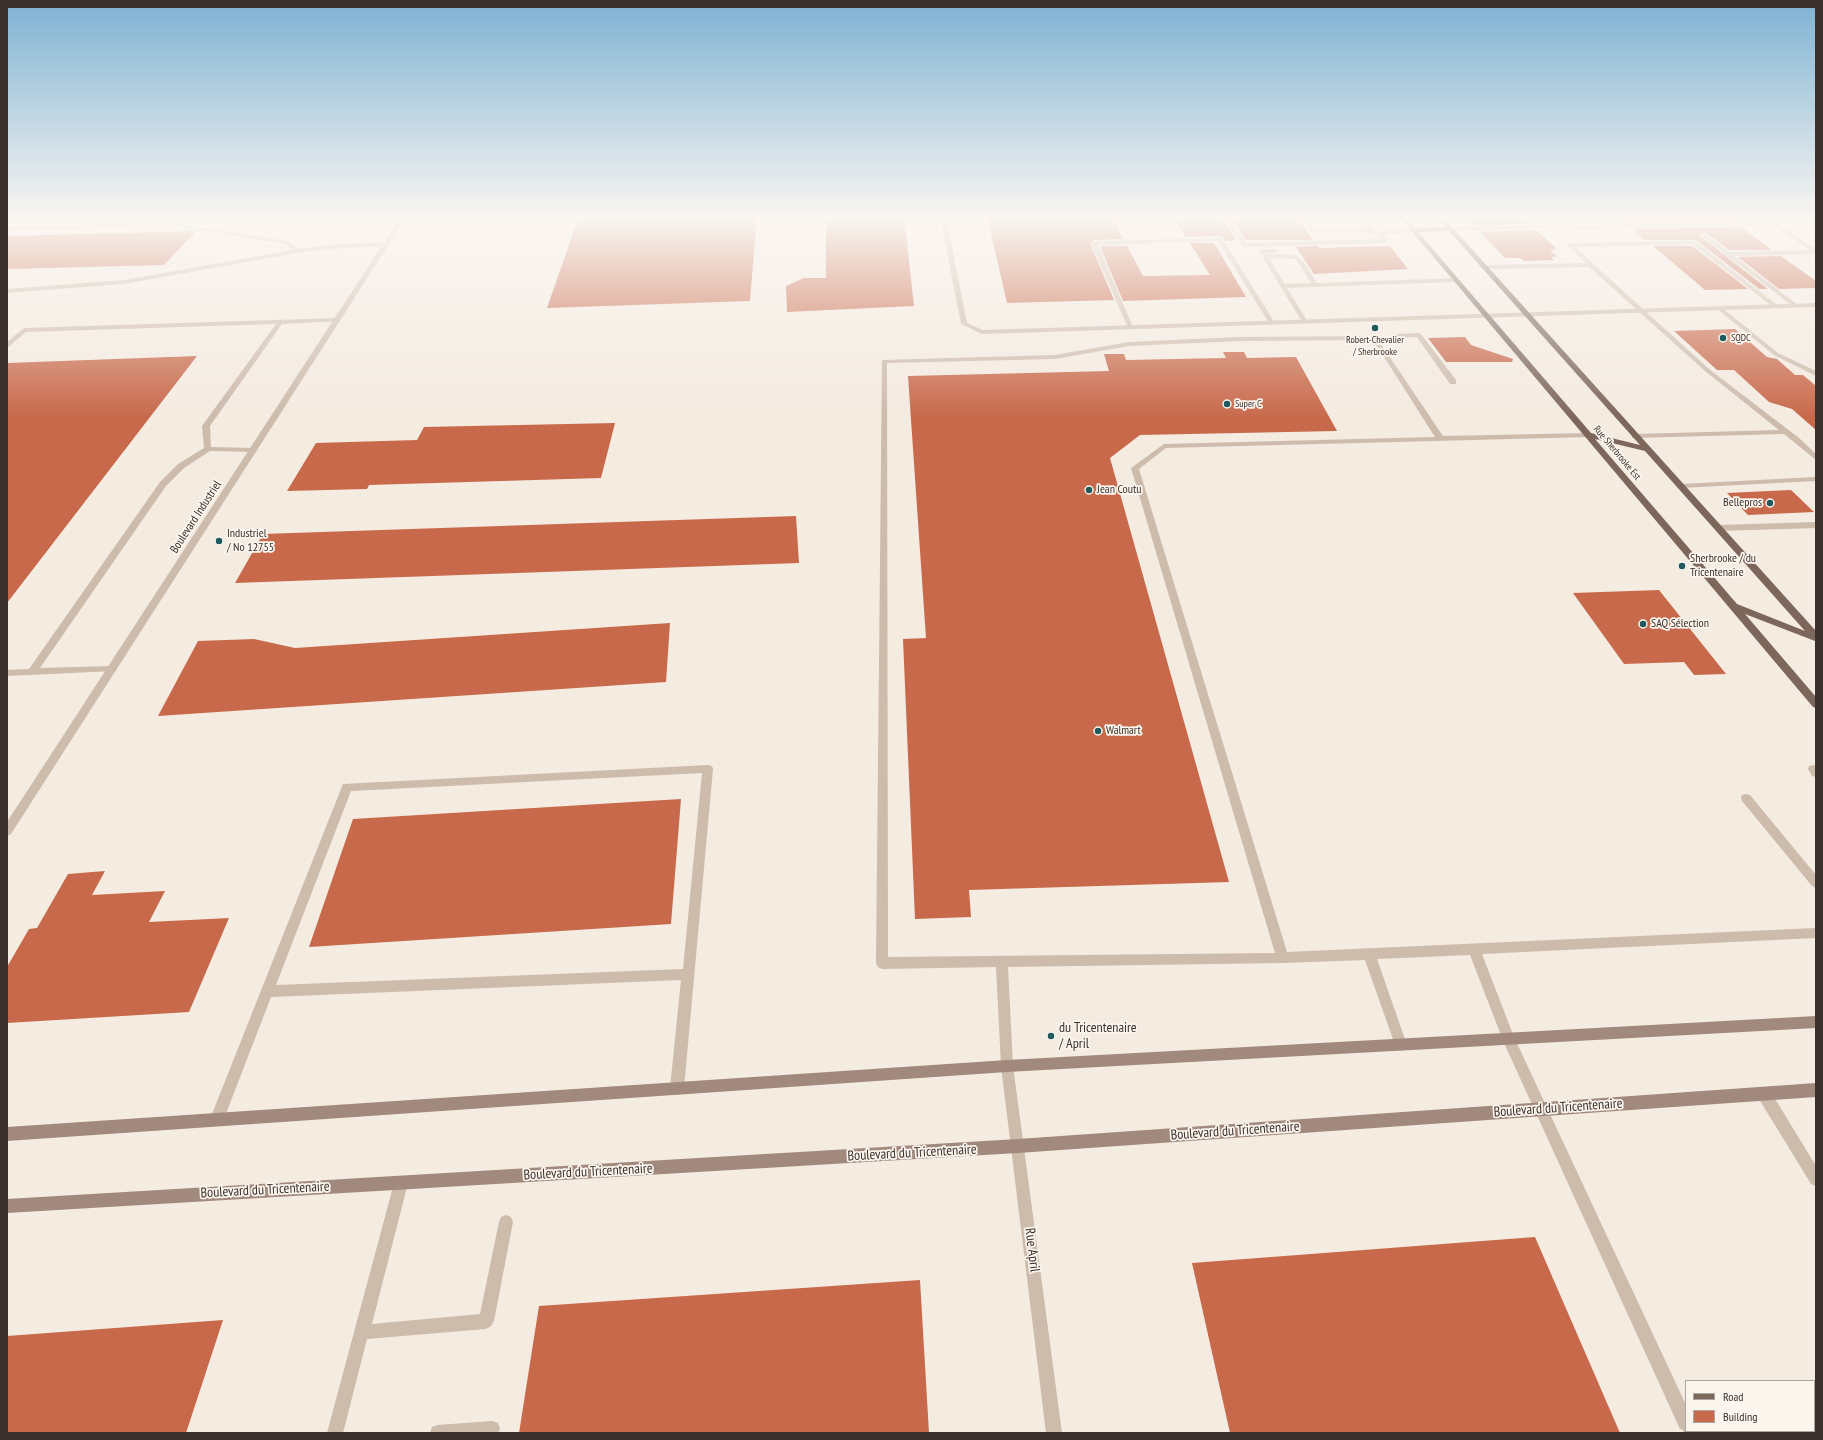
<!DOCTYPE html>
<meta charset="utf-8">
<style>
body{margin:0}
#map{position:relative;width:1823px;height:1440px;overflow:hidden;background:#f4ebe1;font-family:"PT Sans Narrow",sans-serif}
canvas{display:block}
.frame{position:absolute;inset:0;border:8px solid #3b302b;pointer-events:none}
.legend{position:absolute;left:1685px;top:1380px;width:130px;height:52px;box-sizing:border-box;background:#fbf5ee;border:1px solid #aea6a0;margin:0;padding:5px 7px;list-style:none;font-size:12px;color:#3b302b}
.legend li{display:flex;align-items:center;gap:8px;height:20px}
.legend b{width:20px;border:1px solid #aea6a0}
</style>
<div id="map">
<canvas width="1823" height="1440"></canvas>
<div class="frame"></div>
<ul class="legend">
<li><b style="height:5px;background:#7d675c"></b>Road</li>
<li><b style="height:11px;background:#c8694b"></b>Building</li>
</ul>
</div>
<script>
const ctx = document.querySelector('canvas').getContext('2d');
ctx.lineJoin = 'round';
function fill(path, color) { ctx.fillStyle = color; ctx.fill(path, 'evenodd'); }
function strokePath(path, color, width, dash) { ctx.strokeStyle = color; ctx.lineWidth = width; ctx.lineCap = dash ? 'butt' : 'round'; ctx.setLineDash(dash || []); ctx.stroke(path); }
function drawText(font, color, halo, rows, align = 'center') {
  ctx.font = font + ' "PT Sans Narrow",sans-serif'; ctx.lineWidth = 3.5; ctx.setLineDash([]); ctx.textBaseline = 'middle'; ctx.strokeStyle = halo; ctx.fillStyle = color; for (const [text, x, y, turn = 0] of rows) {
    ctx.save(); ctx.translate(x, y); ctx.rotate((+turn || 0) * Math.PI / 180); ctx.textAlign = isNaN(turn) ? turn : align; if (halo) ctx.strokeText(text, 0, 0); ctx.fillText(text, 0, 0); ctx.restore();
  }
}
fill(new Path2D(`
 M 579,216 L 757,216 L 750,301 L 547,308 Z
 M 826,216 L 904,216 L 914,306 L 787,312 L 786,286 L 804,278 L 826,278 Z
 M 987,216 L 1111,216 L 1123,239 L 1094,240 L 1090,243 L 1114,300 L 1007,303 Z
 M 1173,216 L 1221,216 L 1236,240 L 1225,241 L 1222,236 L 1186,237 Z
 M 1230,216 L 1296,216 L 1313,240 L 1246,240 Z
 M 1466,216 L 1520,216 L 1529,224 L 1474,225 Z
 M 1616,216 L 1726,216 L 1733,221 L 1624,223 Z
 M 1741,227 L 1772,250 L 1729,250 L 1706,233 L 1700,233 L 1700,236 L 1768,289 L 1759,289 L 1696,240 L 1645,240 L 1632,229 Z
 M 1536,230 L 1556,248 L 1554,248 L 1556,250 L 1550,250 L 1557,257 L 1551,257 L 1554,260 L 1524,261 L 1521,258 L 1505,258 L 1480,232 Z
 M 196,231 L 164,265 L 7,269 L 7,236 Z
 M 1190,243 L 1214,243 L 1246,297 L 1123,301 L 1100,246 L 1127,246 L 1143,276 L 1210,275 Z
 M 1318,246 L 1319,248 L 1390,246 L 1408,269 L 1314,274 L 1296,247 Z
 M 1653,246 L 1692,246 L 1748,289 L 1705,290 Z
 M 1781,256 L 1816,281 L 1816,288 L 1779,289 L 1738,257 Z
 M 1735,329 L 1767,357 L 1777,359 L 1795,375 L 1803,375 L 1816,386 L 1816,430 L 1792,409 L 1769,402 L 1734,370 L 1717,370 L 1674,331 Z
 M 1465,337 L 1471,345 L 1513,359 L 1512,362 L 1446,362 L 1428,338 Z
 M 1223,352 L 1244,352 L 1247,358 L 1296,357 L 1337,431 L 1140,435 L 1110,458 L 1229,882 L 969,890 L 971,917 L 915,919 L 903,639 L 926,638 L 908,376 L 1109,371 L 1104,354 L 1124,354 L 1126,360 L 1226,358 Z
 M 197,356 L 7,603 L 7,363 Z
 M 615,423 L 601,478 L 369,485 L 367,489 L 287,491 L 316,443 L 417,440 L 424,427 Z
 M 1791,490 L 1814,512 L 1748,515 L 1727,493 Z
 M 796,516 L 799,563 L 235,583 L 263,534 Z
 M 1659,590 L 1726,674 L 1694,675 L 1684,662 L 1624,664 L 1573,593 Z
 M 670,623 L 666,682 L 158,716 L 198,641 L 254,639 L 295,648 Z
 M 681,799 L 671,924 L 309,947 L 353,819 Z
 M 105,871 L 92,895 L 165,891 L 149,922 L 229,918 L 189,1012 L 7,1023 L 7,967 L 29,929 L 37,928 L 68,874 Z
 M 1535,1237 L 1620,1433 L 1230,1433 L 1192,1263 Z
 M 920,1280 L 929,1433 L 519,1433 L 539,1306 Z
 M 223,1320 L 186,1433 L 7,1433 L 7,1336 Z`), '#c8694b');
fill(new Path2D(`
 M 165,216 L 174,216 L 161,221 L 288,241 L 299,249 L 328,245 L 386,242 L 389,244 L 386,246 L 328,249 L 296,253 L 124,284 L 7,293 L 7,289 L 124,280 L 293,250 L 286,244 L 155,223 L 130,227 L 7,231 L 7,227 L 130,223 L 149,221 Z
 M 1222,216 L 1228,216 L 1246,243 L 1381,239 L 1379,235 L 1372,235 L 1369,232 L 1312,233 L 1299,216 L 1305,216 L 1316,230 L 1367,228 L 1357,216 L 1363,216 L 1376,232 L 1414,228 L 1417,230 L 1414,232 L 1384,235 L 1388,241 L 1385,243 L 1244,247 L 1242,246 Z
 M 1540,216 L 1546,216 L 1556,226 L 1556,228 L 1451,231 L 1448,229 L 1451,227 L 1549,225 Z
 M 1776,222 L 1777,223 L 1774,225 L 1579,229 L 1576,227 L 1579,225 Z
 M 1701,234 L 1705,234 L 1729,252 L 1816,250 L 1815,254 L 1734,256 L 1798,305 L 1798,307 L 1794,307 L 1701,236 Z
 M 1222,238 L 1275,323 L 1274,324 L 1269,323 L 1218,241 L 1098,245 L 1133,327 L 1128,328 L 1091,243 L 1094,241 Z
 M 1695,241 L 1777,305 L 1777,307 L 1773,307 L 1692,244 L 1575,247 L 1709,369 L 1799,438 L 1816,454 L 1816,460 L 1784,434 L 1632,438 L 1632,434 L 1635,434 L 1779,430 L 1705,371 L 1589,267 L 1485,269 L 1482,267 L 1485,265 L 1586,263 L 1568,246 L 1568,244 L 1570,243 Z
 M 1262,249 L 1275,249 L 1278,251 L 1275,253 L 1266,253 L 1267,254 C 1303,254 1298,253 1317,283 L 1456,278 L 1459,280 L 1456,282 L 1287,288 L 1308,322 L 1305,324 L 1302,322 L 1259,251 ZM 1269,258 L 1296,259 L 1311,283 L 1285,284 Z
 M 1717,307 L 1721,307 L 1778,353 L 1816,371 L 1816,376 L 1774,355 L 1717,309 Z
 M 338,318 L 341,320 L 340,321 L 282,324 L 210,426 L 211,447 L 253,448 L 257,450 L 256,452 L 210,451 L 184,468 L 166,486 L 40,668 L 112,666 L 115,667 L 117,669 L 115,671 L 7,676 L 7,670 L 29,669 L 160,482 L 178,464 L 204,448 L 202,426 L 276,324 L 26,332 L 7,348 L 7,342 L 24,328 Z
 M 1419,333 L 1421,334 L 1456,380 L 1456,384 L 1450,384 L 1417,337 L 1396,338 L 1393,336 L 1396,334 Z
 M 1369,336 L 1381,344 L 1443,436 L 1588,433 L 1592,435 L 1588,437 L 1166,448 L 1139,469 L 1287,952 L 1816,928 L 1816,938 L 1482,954 L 1514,1037 L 1686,1405 L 1686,1431 L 1698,1431 L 1699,1433 L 1683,1433 L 1683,1430 L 1680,1429 L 1504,1043 L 1470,955 L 1377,959 L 1407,1045 L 1406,1049 L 1401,1051 L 1396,1049 L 1395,1045 L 1365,960 L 1283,963 L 1008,967 L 1013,1066 L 1012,1071 L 1007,1072 L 1002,1071 L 1001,1066 L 996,967 L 882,969 L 878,967 L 876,963 L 882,360 L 1055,355 L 1129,342 L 1240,337 ZM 1367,340 L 1377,346 L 1435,437 L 1164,444 L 1131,468 L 1275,953 L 888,957 L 887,363 L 1055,359 L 1129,346 L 1240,341 Z
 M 1816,477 L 1816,481 L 1681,488 L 1677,486 L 1681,484 Z
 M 1816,522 L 1816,528 L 1719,531 L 1715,528 L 1719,525 Z
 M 708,765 L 712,766 L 713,769 L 684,1088 L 682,1093 L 677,1095 L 672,1093 L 670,1088 L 681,980 L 271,997 L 222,1124 L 217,1126 L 212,1124 L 210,1119 L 343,784 ZM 702,773 L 683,969 L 276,985 L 351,791 Z
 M 1813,765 L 1816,766 L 1816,777 L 1812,776 L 1808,769 L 1809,766 Z
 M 1746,794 L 1750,795 L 1816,875 L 1816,888 L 1812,886 L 1742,801 L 1741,798 L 1742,795 Z
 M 1764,1087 L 1769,1089 L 1816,1166 L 1816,1186 L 1811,1184 L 1759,1099 L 1757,1094 L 1759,1089 Z
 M 401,1176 L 406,1178 L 408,1183 L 372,1324 L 480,1314 L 499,1222 L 501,1217 L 506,1215 L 511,1217 L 513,1222 L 494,1321 L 491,1326 L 486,1329 L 367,1339 L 343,1433 L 327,1433 L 394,1183 L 396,1178 Z
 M 492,1421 L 498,1423 L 500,1429 L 498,1433 L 430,1433 L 432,1427 L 438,1425 Z`), '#cdbbac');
fill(new Path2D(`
 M 401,216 L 407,216 L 11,834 L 7,836 L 7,822 Z
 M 940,216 L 946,216 L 967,323 L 983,330 L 1816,303 L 1816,307 L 982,334 L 961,324 Z
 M 1761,216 L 1768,216 L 1816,250 L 1816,255 Z
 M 1007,1060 L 1012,1061 L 1013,1066 L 1062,1433 L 1046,1433 L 1001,1066 L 1002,1061 Z`), '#cdbbac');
fill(new Path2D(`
 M 1816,1016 L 1816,1028 L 1007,1072 L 7,1141 L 7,1127 L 1007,1060 Z
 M 1816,1083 L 1816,1097 L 1018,1153 L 7,1213 L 7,1199 L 1018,1139 Z`), '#a18a7d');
fill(new Path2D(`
 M 1399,216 L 1405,216 L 1415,228 L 1446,227 L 1436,216 L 1442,216 L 1816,631 L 1815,641 L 1745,614 L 1816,697 L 1816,708 L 1813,707 ZM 1449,231 L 1640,445 L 1591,433 L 1418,232 ZM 1595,439 L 1645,451 L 1805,631 L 1737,604 Z`), '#7d675c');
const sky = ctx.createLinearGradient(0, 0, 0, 418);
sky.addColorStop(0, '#7eb2d2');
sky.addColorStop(0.52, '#faf6f2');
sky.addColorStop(1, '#faf6f200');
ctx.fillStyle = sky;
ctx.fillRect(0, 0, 1823, 418);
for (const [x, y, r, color] of [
 [1375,328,4,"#1f5a5e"],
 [1723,338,4,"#1f5a5e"],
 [1227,404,4,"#1f5a5e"],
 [1089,490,4,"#1f5a5e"],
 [1770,503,4,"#1f5a5e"],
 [219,541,4,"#1f5a5e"],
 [1682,566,4,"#1f5a5e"],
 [1643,624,4,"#1f5a5e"],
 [1098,731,4,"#1f5a5e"],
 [1051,1036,4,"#1f5a5e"]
]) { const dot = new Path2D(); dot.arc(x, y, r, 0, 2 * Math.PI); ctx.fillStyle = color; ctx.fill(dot); strokePath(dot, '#fbf5ee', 1.5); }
drawText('10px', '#3b302b', '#fbf5ee', [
 ["SQDC",1731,338],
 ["Robert-Chevalier",1375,340,"center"],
 ["/ Sherbrooke",1375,352,"center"],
 ["Super C",1235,404]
], 'left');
drawText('10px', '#3b302b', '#fbf5ee', [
 ["Rue Sherbrooke Est",1617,453,50]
]);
drawText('12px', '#3b302b', '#fbf5ee', [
 ["Jean Coutu",1097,490],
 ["Bellepros",1762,503,"right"],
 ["Industriel",227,534],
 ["/ No 12755",227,548],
 ["Sherbrooke / du",1690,559],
 ["Tricentenaire",1690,573],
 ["SAQ Sélection",1651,624],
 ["Walmart",1106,731]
], 'left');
drawText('12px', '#3b302b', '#fbf5ee', [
 ["Boulevard Industriel",196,517,-57]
]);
drawText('14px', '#3b302b', '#fbf5ee', [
 ["du Tricentenaire",1059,1028],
 ["/ April",1059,1044]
], 'left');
drawText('14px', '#3b302b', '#fbf5ee', [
 ["Boulevard du Tricentenaire",1558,1108,-4],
 ["Boulevard du Tricentenaire",1235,1131,-4],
 ["Boulevard du Tricentenaire",912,1153,-3],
 ["Boulevard du Tricentenaire",588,1172,-3],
 ["Boulevard du Tricentenaire",265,1190,-3],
 ["Rue April",1032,1250,83]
]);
</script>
